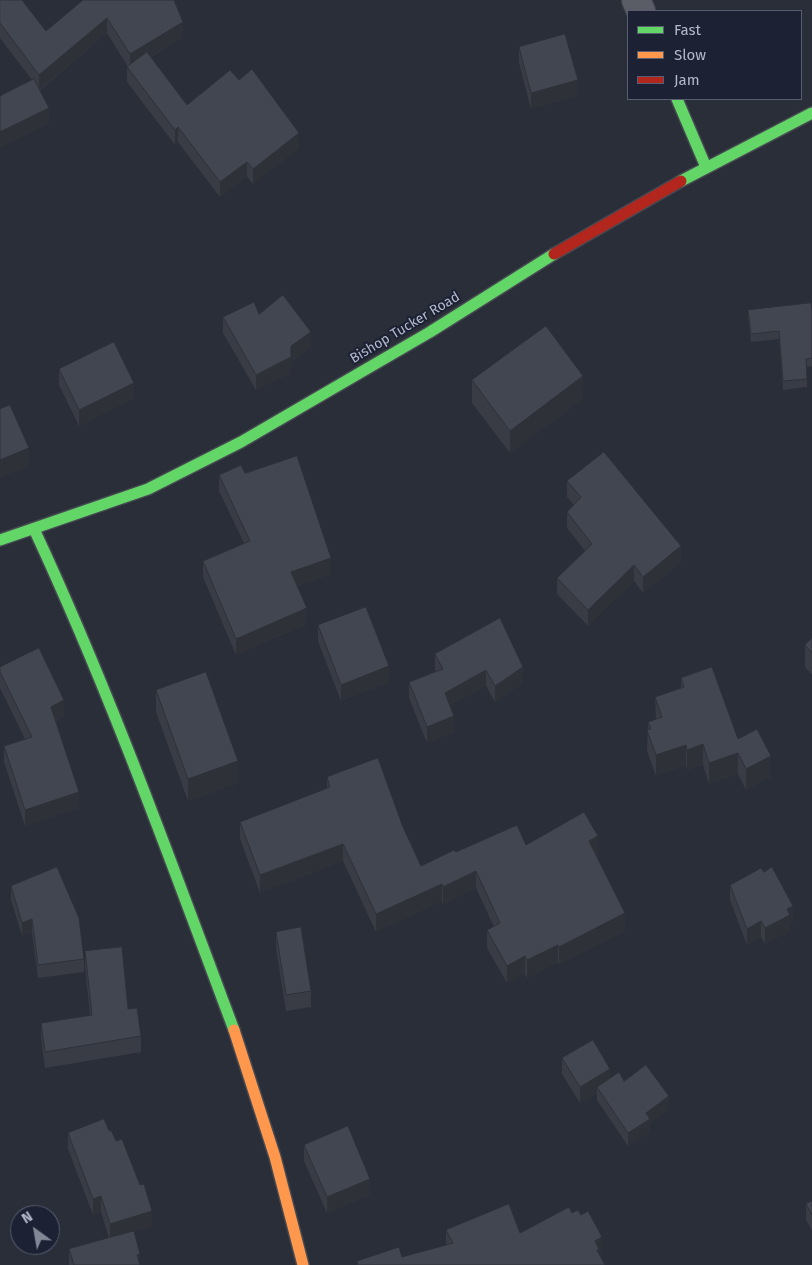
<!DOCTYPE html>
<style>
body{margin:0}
#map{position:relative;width:812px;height:1265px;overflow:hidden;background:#292e39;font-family:"Fira Sans",sans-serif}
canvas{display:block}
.legend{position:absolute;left:627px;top:10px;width:175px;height:90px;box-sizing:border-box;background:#1c2234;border:1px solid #585e70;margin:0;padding:6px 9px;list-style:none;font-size:15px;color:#b3b8ca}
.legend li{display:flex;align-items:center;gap:10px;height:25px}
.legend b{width:25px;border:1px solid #585e70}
.north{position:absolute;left:10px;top:1205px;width:50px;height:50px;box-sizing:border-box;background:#1c2234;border:1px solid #585e70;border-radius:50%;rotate:328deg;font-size:14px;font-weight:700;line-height:20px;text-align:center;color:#b3b8ca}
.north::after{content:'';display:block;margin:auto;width:18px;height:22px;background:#838897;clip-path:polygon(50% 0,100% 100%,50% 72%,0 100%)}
</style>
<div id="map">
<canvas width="812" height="1265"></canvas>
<ul class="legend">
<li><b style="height:6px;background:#63d668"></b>Fast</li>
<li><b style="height:6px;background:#ff974d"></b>Slow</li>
<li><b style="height:6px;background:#b3261e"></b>Jam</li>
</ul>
<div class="north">N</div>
</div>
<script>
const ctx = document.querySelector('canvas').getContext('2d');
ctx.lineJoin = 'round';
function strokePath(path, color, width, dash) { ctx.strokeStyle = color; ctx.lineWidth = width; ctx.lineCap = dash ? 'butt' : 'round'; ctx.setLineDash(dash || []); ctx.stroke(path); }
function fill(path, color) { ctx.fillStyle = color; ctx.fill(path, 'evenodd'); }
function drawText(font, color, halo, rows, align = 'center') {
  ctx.font = font + ' "Fira Sans",sans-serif'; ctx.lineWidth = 4; ctx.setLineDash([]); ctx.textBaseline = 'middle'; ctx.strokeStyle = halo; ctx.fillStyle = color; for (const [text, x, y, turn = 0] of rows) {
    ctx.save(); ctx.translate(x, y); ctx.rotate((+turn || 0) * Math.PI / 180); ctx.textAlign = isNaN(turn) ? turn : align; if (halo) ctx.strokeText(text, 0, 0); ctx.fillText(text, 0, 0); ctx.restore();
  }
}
const street = new Path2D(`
 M 636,0 L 641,11`);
const fast = new Path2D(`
 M 677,99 L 706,167
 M 681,181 L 812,113
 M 34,529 C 110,692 171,862 234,1030
 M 0,540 L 148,489 L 241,442 L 430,332 L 554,254`);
const slow = new Path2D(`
 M 234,1030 L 275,1157 L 303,1265`);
const jam = new Path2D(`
 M 554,254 L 681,181`);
strokePath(street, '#464951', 30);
strokePath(fast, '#464951', 14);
strokePath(slow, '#464951', 14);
strokePath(jam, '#464951', 14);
strokePath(street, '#5a5c66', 28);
strokePath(fast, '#63d668', 11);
strokePath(slow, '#ff974d', 11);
strokePath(jam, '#b3261e', 11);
fill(new Path2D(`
 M 0,0 L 46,31 L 83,0 L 183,37 L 151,57 L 187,105 L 299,148 L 253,184 L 247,177 L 220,197 L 178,142 L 175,145 L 127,82 L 127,67 L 128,67 L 107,33 L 40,90 L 49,124 L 32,80 L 0,38 Z
 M 519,47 L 578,96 L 531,109 L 519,63 Z
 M 748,310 L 812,311 L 812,366 L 807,367 L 807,387 L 783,390 L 779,339 L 751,342 L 748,318 Z
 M 259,314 L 311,347 L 291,362 L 291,373 L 256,390 L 223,333 L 223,317 Z
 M 59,369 L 134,398 L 79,426 L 59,385 Z
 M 472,380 L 583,399 L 510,453 L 472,403 Z
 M 245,473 L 331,574 L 297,586 L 307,624 L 236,655 L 203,577 L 203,561 L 244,543 L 219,491 L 219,475 Z
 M 567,481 L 681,562 L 643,593 L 634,581 L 588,626 L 557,594 L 557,578 L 585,551 L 567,528 L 567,512 L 574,505 L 567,497 Z
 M 500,618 L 523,683 L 495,702 L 486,686 L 450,706 L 454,732 L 427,743 L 409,698 L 409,682 L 436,671 L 435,670 L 435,654 Z
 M 318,625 L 389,682 L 341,701 L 318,641 Z
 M 812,638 L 812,675 L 805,667 L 805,645 Z
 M 0,667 L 64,716 L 56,721 L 79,808 L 25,826 L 4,762 L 4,746 L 25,739 L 0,688 Z
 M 681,678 L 738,739 L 771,777 L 746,790 L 738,774 L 709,784 L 703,765 L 687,770 L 686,765 L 656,776 L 647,751 L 648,722 L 656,719 L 655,697 L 681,688 Z
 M 156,690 L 238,783 L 188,801 L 156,712 Z
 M 327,777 L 403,827 L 421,866 L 456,852 L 526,845 L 598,853 L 596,854 L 625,931 L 559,964 L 558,962 L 527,978 L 525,974 L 507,983 L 487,948 L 487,930 L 494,927 L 476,888 L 443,905 L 442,901 L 376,932 L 343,861 L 260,893 L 240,839 L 240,822 L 327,789 Z
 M 730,885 L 793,922 L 790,924 L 790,931 L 765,944 L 761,937 L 747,945 L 730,900 Z
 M 11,886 L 84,959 L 84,972 L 38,978 L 32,933 L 22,936 L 11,900 Z
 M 276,932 L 311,991 L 311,1007 L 286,1011 L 276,948 Z
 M 85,951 L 128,1009 L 141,1036 L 141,1052 L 45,1068 L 41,1039 L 41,1023 L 90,1015 L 85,967 Z
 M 562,1058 L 610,1078 L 624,1081 L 669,1109 L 650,1123 L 650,1132 L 628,1146 L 597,1100 L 597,1093 L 580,1103 L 562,1074 Z
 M 68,1133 L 152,1227 L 134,1232 L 140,1265 L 69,1265 L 69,1249 L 109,1238 L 101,1212 L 93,1215 L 68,1149 Z
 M 304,1145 L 370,1195 L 327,1213 L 304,1161 Z
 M 812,1201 L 812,1231 L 806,1220 L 806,1204 Z
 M 572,1213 L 602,1256 L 601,1257 L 605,1265 L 357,1265 L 357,1261 L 402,1257 L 446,1245 L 446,1230 L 520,1233 Z`), '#393c45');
fill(new Path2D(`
 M 107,18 L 107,33 L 39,90 L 39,75 Z
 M 183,22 L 183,37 L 130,69 L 130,54 Z
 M 578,80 L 578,96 L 531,109 L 531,93 Z
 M 49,108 L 49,124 L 0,148 L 0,132 Z
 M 178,127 L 178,142 L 175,145 L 175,130 Z
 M 299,133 L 299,148 L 253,184 L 253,169 Z
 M 247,162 L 247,177 L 220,197 L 220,182 Z
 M 311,332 L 311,347 L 291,362 L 291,373 L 256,390 L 256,375 L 291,346 Z
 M 583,376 L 583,399 L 510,453 L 510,431 Z
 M 134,383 L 134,398 L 79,426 L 79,410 Z
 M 29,448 L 29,466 L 0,478 L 0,460 Z
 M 681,546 L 681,562 L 643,593 L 643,577 Z
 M 331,558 L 331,574 L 291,588 L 291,572 Z
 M 634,565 L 634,581 L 588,626 L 588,610 Z
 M 307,608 L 307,624 L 236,655 L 236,639 Z
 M 389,666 L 389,682 L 341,701 L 341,685 Z
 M 523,667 L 523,683 L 495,702 L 495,686 Z
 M 486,670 L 486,686 L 445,709 L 445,693 Z
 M 64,700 L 64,716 L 51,723 L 51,707 Z
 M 454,716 L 454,732 L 427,743 L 427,727 Z
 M 703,744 L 703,765 L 687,770 L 687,750 Z
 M 686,745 L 686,765 L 656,776 L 656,755 Z
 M 738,753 L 738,774 L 709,784 L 709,763 Z
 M 771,756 L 771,777 L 746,790 L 746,769 Z
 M 238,761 L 238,783 L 188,801 L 188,779 Z
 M 79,792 L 79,808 L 25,826 L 25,810 Z
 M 598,836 L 598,853 L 589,858 L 589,841 Z
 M 343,844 L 343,861 L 260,893 L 260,875 Z
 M 476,871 L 476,888 L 443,905 L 443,887 Z
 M 442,884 L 442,901 L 376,932 L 376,914 Z
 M 793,906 L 793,922 L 790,924 L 790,931 L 765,944 L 765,928 L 787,909 Z
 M 625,913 L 625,931 L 559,964 L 559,947 Z
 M 32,919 L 32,933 L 22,936 L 22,923 Z
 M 761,921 L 761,937 L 747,945 L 747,929 Z
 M 558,945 L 558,962 L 527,978 L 527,960 Z
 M 525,956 L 525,974 L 507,983 L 507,966 Z
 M 610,1069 L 610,1085 L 597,1087 L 597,1093 L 580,1103 L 580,1087 Z
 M 669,1096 L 669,1109 L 650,1123 L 650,1132 L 628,1146 L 628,1133 L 646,1113 Z
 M 370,1179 L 370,1195 L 327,1213 L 327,1197 Z
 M 101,1196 L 101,1212 L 93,1215 L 93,1199 Z
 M 152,1211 L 152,1227 L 110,1240 L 110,1224 Z
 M 602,1237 L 602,1256 L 599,1258 L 595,1241 Z
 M 140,1254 L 140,1265 L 137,1255 Z`), '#2e3138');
const building = new Path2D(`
 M 0,0 L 22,0 L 46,31 L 83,0 L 174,0 L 183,22 L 130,54 L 107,18 L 39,75 L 0,23 Z
 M 565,34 L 578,80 L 531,93 L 519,47 Z
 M 147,52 L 187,105 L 230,70 L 239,80 L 252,69 L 299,133 L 253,169 L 247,162 L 220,182 L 178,127 L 175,130 L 127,67 Z
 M 34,79 L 49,108 L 0,132 L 0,96 Z
 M 283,295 L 311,332 L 291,346 L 291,357 L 256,375 L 223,317 L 254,302 L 259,314 Z
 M 811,303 L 812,311 L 812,358 L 806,359 L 807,379 L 783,381 L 779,331 L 751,334 L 748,310 Z
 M 546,326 L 583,376 L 510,431 L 472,380 Z
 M 114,342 L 134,383 L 79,410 L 59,369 Z
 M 10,405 L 29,448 L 0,460 L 0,409 Z
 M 604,452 L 681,546 L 643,577 L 634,565 L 588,610 L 557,578 L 592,544 L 567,512 L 581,497 L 567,481 Z
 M 297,456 L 331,558 L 291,572 L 307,608 L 236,639 L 203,561 L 250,541 L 219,475 L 241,465 L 245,473 Z
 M 366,607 L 389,666 L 341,685 L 318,625 Z
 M 500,618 L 523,667 L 495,686 L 486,670 L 445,693 L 454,716 L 427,727 L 409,682 L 443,669 L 435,654 Z
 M 812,638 L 812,653 L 805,645 Z
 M 39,648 L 64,700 L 51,707 L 79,792 L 25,810 L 4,746 L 32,737 L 0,672 L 0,667 Z
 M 712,667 L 738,739 L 757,729 L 771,756 L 746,769 L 738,753 L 709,763 L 703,744 L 687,750 L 686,745 L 656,755 L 647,730 L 651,729 L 648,722 L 662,717 L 655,697 L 684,687 L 681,678 Z
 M 206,672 L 238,761 L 188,779 L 156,690 Z
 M 378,758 L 403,827 L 421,866 L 454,850 L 456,852 L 517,825 L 526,845 L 584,812 L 598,836 L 589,841 L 625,913 L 559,947 L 558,945 L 527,960 L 525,956 L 507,966 L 487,930 L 500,923 L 476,871 L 443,887 L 442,884 L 376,914 L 343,844 L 260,875 L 240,822 L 330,787 L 327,777 Z
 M 57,867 L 79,918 L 84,959 L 38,965 L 32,919 L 22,923 L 11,886 Z
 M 772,867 L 793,906 L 787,909 L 790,915 L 765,928 L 761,921 L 747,929 L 730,885 L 761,868 L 764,872 Z
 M 301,927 L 311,991 L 286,995 L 276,932 Z
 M 122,947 L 128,1009 L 137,1008 L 141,1036 L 45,1052 L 41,1023 L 92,1015 L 85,951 Z
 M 593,1040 L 610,1069 L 580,1087 L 562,1058 Z
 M 646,1065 L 669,1096 L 646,1113 L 650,1119 L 628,1133 L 597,1087 L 619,1072 L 624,1081 Z
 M 104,1119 L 109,1131 L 111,1130 L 116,1141 L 122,1139 L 140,1185 L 144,1184 L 152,1211 L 110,1224 L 101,1196 L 93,1199 L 68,1133 Z
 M 348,1126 L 370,1179 L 327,1197 L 304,1145 Z
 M 812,1201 L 812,1215 L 806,1204 Z
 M 509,1204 L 520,1233 L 569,1207 L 572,1213 L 578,1210 L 581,1215 L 588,1211 L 602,1237 L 595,1241 L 599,1249 L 597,1250 L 605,1265 L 358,1265 L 357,1261 L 399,1247 L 402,1257 L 453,1243 L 446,1230 Z
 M 134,1231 L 140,1254 L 137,1255 L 140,1265 L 74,1265 L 69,1249 Z`);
fill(building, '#424650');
strokePath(building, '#2e3138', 1);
drawText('14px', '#b3b8ca', '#1c2234', [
 ["Bishop Tucker Road",405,328,-31]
]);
</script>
